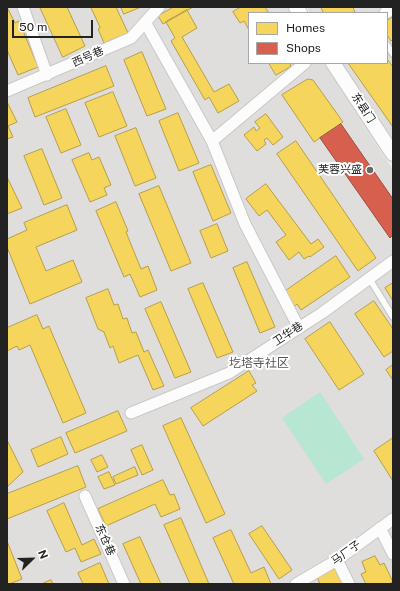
<!DOCTYPE html>
<meta charset="utf-8">
<style>
body{margin:0}
#map{position:relative;width:400px;height:591px;overflow:hidden;background:#f0eeeb;font-family:"Public Sans",sans-serif}
canvas{display:block}
.frame{position:absolute;inset:0;border:8px solid #222;pointer-events:none}
.legend{position:absolute;left:248px;top:12px;width:140px;height:52px;box-sizing:border-box;background:#fff;border:1px solid #a7a7a7;margin:0;padding:5px 7px;list-style:none;font-size:12px;color:#222}
.legend li{display:flex;align-items:center;gap:8px;height:20px}
.legend b{width:20px;border:1px solid #a7a7a7}
.north{position:absolute;left:12px;top:539px;width:40px;height:40px;-webkit-text-stroke:3px #fff;paint-order:stroke;rotate:67deg;font-size:11px;font-weight:700;line-height:16px;text-align:center;color:#222}
.north::after{content:'';display:block;margin:auto;width:14px;height:18px;background:#222;clip-path:polygon(50% 0,100% 100%,50% 72%,0 100%)}
.scale{position:absolute;left:12px;top:20px;width:81px;height:18px;box-sizing:border-box;border:2px solid #222;border-top:0;padding-left:5px;font-size:12px;line-height:14px;white-space:nowrap;color:#222;-webkit-text-stroke:3px #fff;paint-order:stroke}
</style>
<div id="map">
<canvas width="400" height="591"></canvas>
<div class="frame"></div>
<ul class="legend">
<li><b style="height:11px;background:#f6d55c"></b>Homes</li>
<li><b style="height:11px;background:#d6604d"></b>Shops</li>
</ul>
<div class="north">N</div>
<div class="scale">50 m</div>
</div>
<script>
const ctx = document.querySelector('canvas').getContext('2d');
ctx.lineJoin = 'round';
function fill(path, color) { ctx.fillStyle = color; ctx.fill(path, 'evenodd'); }
function strokePath(path, color, width, dash) { ctx.strokeStyle = color; ctx.lineWidth = width; ctx.lineCap = dash ? 'butt' : 'round'; ctx.setLineDash(dash || []); ctx.stroke(path); }
function drawText(font, color, halo, rows, align = 'center') {
  ctx.font = font + ' "Public Sans","Noto Sans SC",sans-serif'; ctx.lineWidth = 4; ctx.setLineDash([]); ctx.textBaseline = 'middle'; ctx.strokeStyle = halo; ctx.fillStyle = color; for (const [text, x, y, turn = 0] of rows) {
    ctx.save(); ctx.translate(x, y); ctx.rotate((+turn || 0) * Math.PI / 180); ctx.textAlign = isNaN(turn) ? turn : align; if (halo) ctx.strokeText(text, 0, 0); ctx.fillText(text, 0, 0); ctx.restore();
  }
}
fill(new Path2D(`
 M 7,7 L 288,7 L 292,13 L 249,13 L 249,63 L 324,63 L 393,170 L 393,584 L 7,584 Z
 M 307,7 L 393,7 L 393,139 L 342,63 L 387,63 L 387,13 L 310,13 Z`), '#dfdedc');
fill(new Path2D(`
 M 320,392 L 364,459 L 326,484 L 282,418 Z`), '#b7e6d2');
const homes = new Path2D(`
 M 7,7 L 15,23 L 19,21 L 38,67 L 18,75 L 7,50 Z
 M 40,7 L 67,7 L 85,46 L 63,57 Z
 M 91,7 L 116,7 L 128,33 L 104,43 L 98,29 L 100,28 Z
 M 121,7 L 141,7 L 124,14 Z
 M 174,7 L 193,7 L 163,24 L 158,16 Z
 M 241,7 L 265,7 L 269,13 L 249,13 L 249,30 L 244,21 L 240,23 L 233,12 Z
 M 321,7 L 353,7 L 355,13 L 324,13 Z
 M 187,10 L 197,28 L 182,37 L 214,92 L 229,84 L 239,101 L 218,113 L 209,97 L 205,100 L 171,41 L 175,38 L 166,22 Z
 M 393,17 L 393,39 L 391,41 L 387,35 L 387,21 Z
 M 142,52 L 166,109 L 147,116 L 124,60 Z
 M 387,59 L 393,67 L 393,127 L 348,63 L 387,63 Z
 M 269,63 L 291,63 L 290,67 L 276,75 Z
 M 106,66 L 114,86 L 35,117 L 28,98 Z
 M 308,79 L 313,80 L 343,122 L 314,142 L 282,95 Z
 M 113,92 L 127,126 L 99,137 L 85,103 Z
 M 7,102 L 17,122 L 8,126 L 13,137 L 7,139 Z
 M 66,109 L 81,145 L 61,153 L 46,117 Z
 M 178,113 L 199,163 L 179,171 L 159,121 Z
 M 266,114 L 283,137 L 273,145 L 267,138 L 264,140 L 266,144 L 257,151 L 244,135 L 254,127 L 256,131 L 260,128 L 255,122 Z
 M 136,128 L 156,178 L 135,186 L 115,136 Z
 M 296,141 L 376,258 L 358,271 L 277,154 Z
 M 42,149 L 62,198 L 44,205 L 24,156 Z
 M 89,153 L 92,160 L 99,157 L 111,185 L 104,188 L 107,195 L 90,202 L 72,160 Z
 M 211,165 L 231,213 L 213,221 L 193,172 Z
 M 7,177 L 22,208 L 7,214 Z
 M 266,184 L 311,244 L 318,239 L 324,247 L 310,257 L 309,256 L 304,259 L 299,252 L 289,260 L 276,242 L 286,235 L 267,210 L 259,216 L 246,199 Z
 M 159,186 L 191,263 L 171,271 L 139,194 Z
 M 116,202 L 128,231 L 126,232 L 141,269 L 148,266 L 157,290 L 140,297 L 130,274 L 124,277 L 96,211 Z
 M 67,205 L 77,230 L 36,247 L 46,271 L 73,260 L 82,282 L 30,304 L 7,247 L 7,239 L 27,230 L 24,223 Z
 M 217,224 L 228,251 L 211,258 L 200,231 Z
 M 336,256 L 350,277 L 301,310 L 297,304 L 294,307 L 284,292 Z
 M 247,262 L 275,327 L 260,333 L 233,268 Z
 M 203,283 L 233,352 L 217,358 L 188,289 Z
 M 393,283 L 393,301 L 385,288 Z
 M 108,289 L 114,305 L 118,304 L 123,319 L 127,318 L 132,333 L 136,332 L 144,352 L 148,350 L 164,386 L 153,390 L 138,355 L 119,363 L 113,346 L 110,348 L 104,332 L 98,329 L 86,298 Z
 M 374,301 L 393,329 L 393,351 L 384,357 L 355,314 Z
 M 161,302 L 191,372 L 175,378 L 145,309 Z
 M 37,315 L 43,329 L 49,326 L 86,413 L 63,423 L 30,345 L 19,350 L 17,346 L 7,351 L 7,328 Z
 M 330,322 L 364,374 L 339,390 L 305,339 Z
 M 393,365 L 393,380 L 386,370 Z
 M 249,371 L 256,383 L 252,385 L 257,391 L 203,426 L 191,408 Z
 M 118,411 L 127,431 L 75,453 L 66,433 Z
 M 181,418 L 225,514 L 206,523 L 163,426 Z
 M 61,437 L 68,454 L 38,467 L 31,450 Z
 M 393,438 L 393,481 L 374,451 Z
 M 7,440 L 23,472 L 8,486 L 7,484 Z
 M 142,445 L 153,470 L 142,475 L 131,450 Z
 M 102,455 L 108,467 L 97,472 L 91,460 Z
 M 78,466 L 86,487 L 7,519 L 7,494 Z
 M 135,467 L 138,475 L 116,484 L 113,477 Z
 M 109,472 L 115,485 L 104,489 L 98,477 Z
 M 163,480 L 170,495 L 174,494 L 180,509 L 161,517 L 155,504 L 106,526 L 98,509 Z
 M 64,503 L 82,545 L 94,539 L 101,554 L 81,562 L 75,548 L 66,552 L 47,511 Z
 M 181,518 L 209,584 L 190,584 L 164,525 Z
 M 262,526 L 292,570 L 279,579 L 249,534 Z
 M 231,530 L 251,573 L 264,567 L 271,584 L 234,584 L 213,538 Z
 M 140,537 L 161,584 L 141,584 L 123,544 Z
 M 7,541 L 22,579 L 9,584 L 7,584 Z
 M 375,556 L 380,565 L 384,563 L 393,582 L 388,584 L 366,584 L 361,574 L 366,572 L 362,562 Z
 M 100,563 L 109,584 L 83,584 L 78,573 Z
 M 336,568 L 344,584 L 320,584 L 317,577 Z
 M 51,580 L 53,584 L 42,584 Z`);
fill(homes, '#f6d55c');
strokePath(homes, '#b69f4b', 1);
const shops = new Path2D(`
 M 341,124 L 393,199 L 393,235 L 390,238 L 320,138 Z`);
fill(shops, '#d6604d');
strokePath(shops, '#a04d40', 1);
const service = new Path2D(`
 M 387,45 L 393,54
 M 369,278 L 393,317`);
const minor = new Path2D(`
 M 23,7 L 47,75
 M 385,13 L 393,9
 M 145,22 L 212,141 L 245,224 L 299,328
 M 7,91 L 131,38 L 159,7
 M 212,141 L 305,63
 M 131,413 L 229,373 L 322,313 L 393,261
 M 85,496 L 124,584
 M 380,528 L 393,554
 M 337,560 L 349,584
 M 296,584 L 337,560 L 393,519`);
const tertiary = new Path2D(`
 M 296,7 L 300,13
 M 333,63 L 393,154`);
strokePath(service, '#c9c8c7', 8);
strokePath(minor, '#c9c8c7', 13);
strokePath(tertiary, '#c9c8c7', 16);
strokePath(service, '#fdfcfc', 5.5);
strokePath(minor, '#fdfcfc', 11);
strokePath(tertiary, '#fdfcfc', 14);
for (const [x, y, r, color] of [
 [370,170,4,"#6a6968"]
]) { const dot = new Path2D(); dot.arc(x, y, r, 0, 2 * Math.PI); ctx.fillStyle = color; ctx.fill(dot); strokePath(dot, '#fff', 1.5); }
drawText('11px', '#222', '#fff', [
 ["西号巷",88,57,-24],
 ["东县门",363,108,57],
 ["卫华巷",288,334,-33],
 ["东仓巷",105,540,66],
 ["马厂子",346,553,-35]
]);
drawText('11px', '#222', '#fff', [
 ["芙蓉兴盛",362,170]
], 'right');
drawText('12px', '#555', '#fff', [
 ["圪塔寺社区",259,363]
]);
</script>
